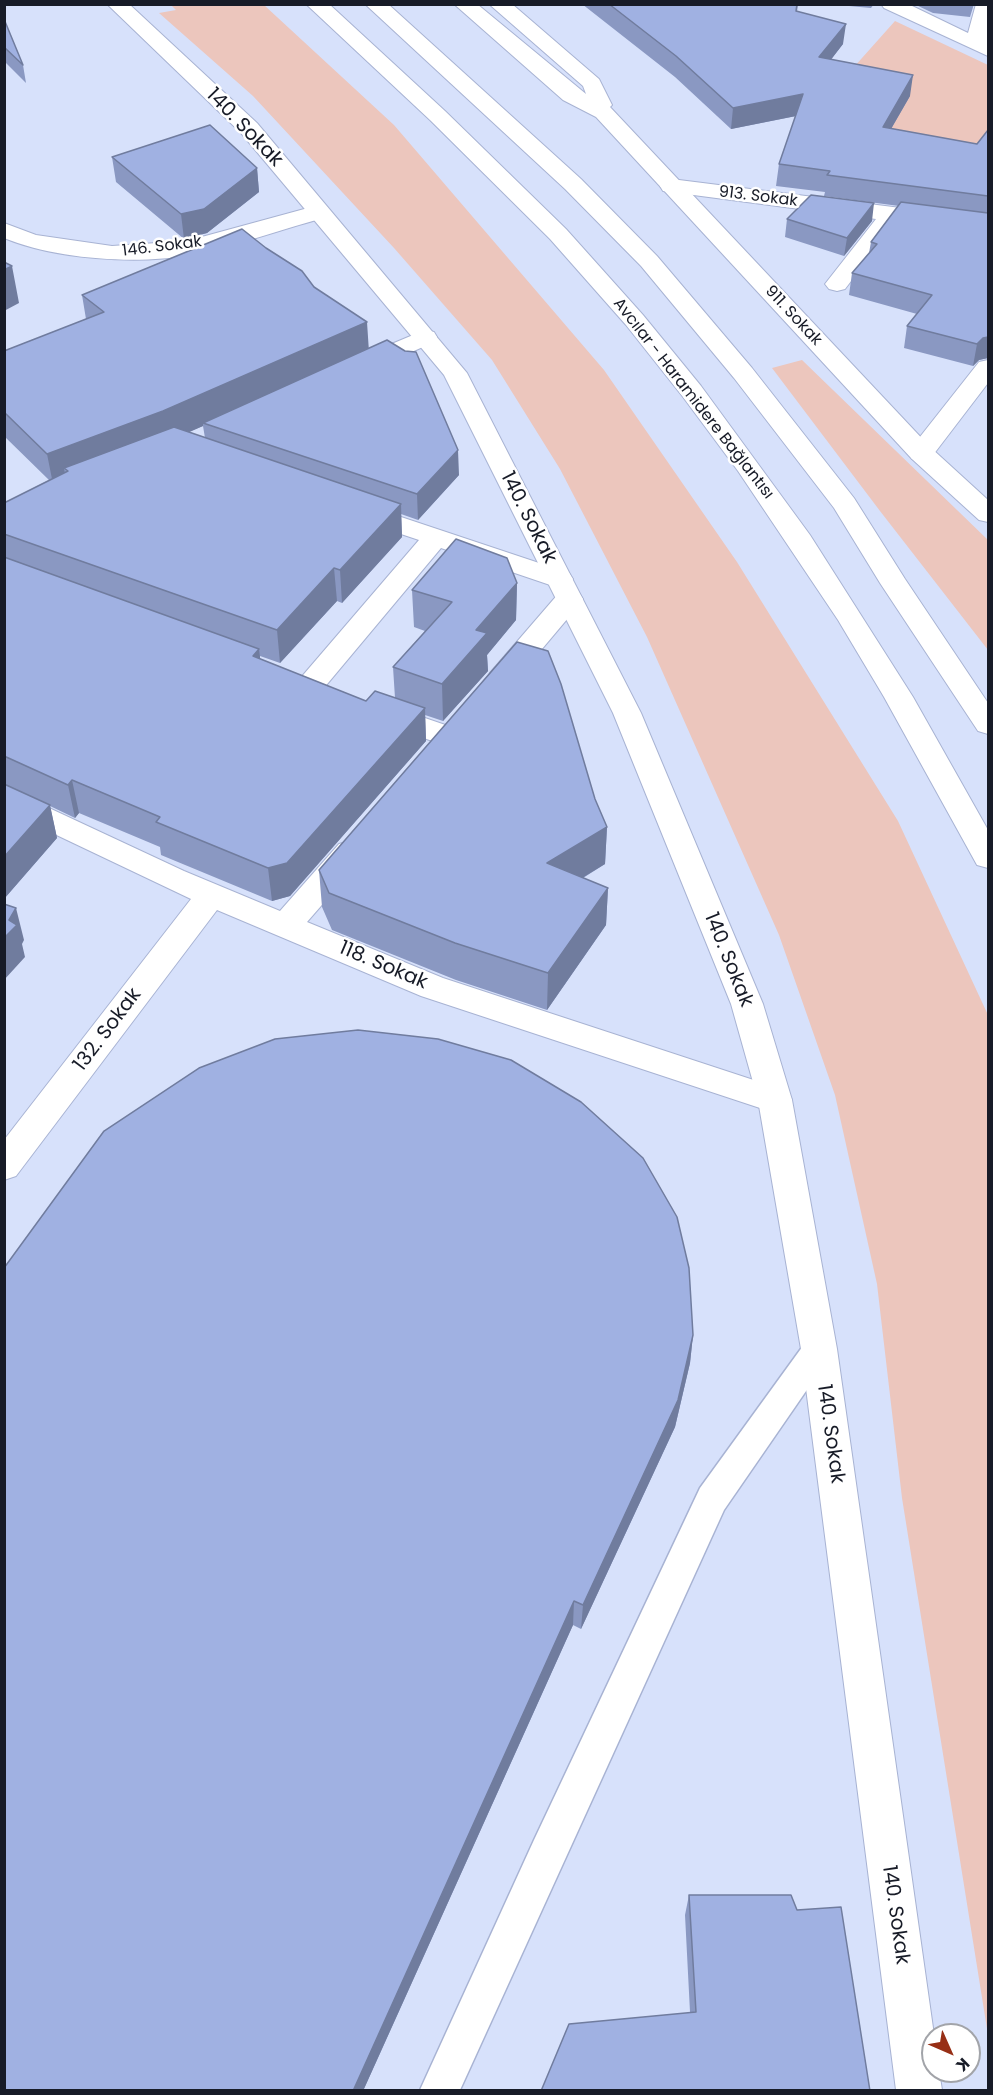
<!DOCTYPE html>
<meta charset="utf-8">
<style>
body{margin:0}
#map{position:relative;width:993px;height:2095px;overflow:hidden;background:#d7e1fb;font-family:Poppins,sans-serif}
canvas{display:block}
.frame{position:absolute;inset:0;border:6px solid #171b27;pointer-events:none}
.north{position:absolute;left:921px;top:2023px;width:60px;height:60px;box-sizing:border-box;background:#fff;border:2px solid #a2a4a9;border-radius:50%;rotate:135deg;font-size:16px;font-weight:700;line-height:24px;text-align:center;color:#171b27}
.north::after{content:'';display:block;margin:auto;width:21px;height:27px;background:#972f16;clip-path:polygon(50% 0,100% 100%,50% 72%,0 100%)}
</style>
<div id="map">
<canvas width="993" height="2095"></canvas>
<div class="frame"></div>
<div class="north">K</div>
</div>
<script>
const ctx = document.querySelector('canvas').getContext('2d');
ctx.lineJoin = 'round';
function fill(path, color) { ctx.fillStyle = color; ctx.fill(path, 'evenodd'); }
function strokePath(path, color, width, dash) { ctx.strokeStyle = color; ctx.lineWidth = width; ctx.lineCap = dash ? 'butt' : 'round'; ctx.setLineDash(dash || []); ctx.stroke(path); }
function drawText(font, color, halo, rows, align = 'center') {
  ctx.font = font + ' Poppins,sans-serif'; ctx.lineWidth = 5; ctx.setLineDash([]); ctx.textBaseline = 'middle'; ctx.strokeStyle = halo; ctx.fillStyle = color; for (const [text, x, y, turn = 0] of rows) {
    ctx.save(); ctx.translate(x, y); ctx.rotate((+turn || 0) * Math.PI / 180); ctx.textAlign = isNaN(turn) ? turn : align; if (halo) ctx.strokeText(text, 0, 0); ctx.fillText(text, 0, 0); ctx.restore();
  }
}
fill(new Path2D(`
 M 171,5 L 264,5 L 394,125 L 604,370 L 737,562 L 898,821 L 988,1015 L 988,2035 L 902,1498 L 877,1284 L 835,1095 L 779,935 L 647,637 L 560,469 L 492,360 L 394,248 L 253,96 L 159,13 L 176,10 Z
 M 895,21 L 988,65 L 988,140 L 976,157 L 804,123 Z
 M 802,360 L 988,540 L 988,650 L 880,511 L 772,368 Z`), '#ecc6bd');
const service = new Path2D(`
 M 819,1335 L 830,1339 L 835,1349 L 724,1510 L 460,2090 L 420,2090 L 534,1840 L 700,1488 L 808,1339 Z`);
const minor = new Path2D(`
 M 881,4 L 908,4 L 968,33 L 976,4 L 988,4 L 988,56 L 884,8 Z
 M 671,179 L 988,219 L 988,233 L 897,221 L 845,289 L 837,291 L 829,289 L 825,284 L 876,219 L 663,191 L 660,186 L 663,181 Z
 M 319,205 L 327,207 L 330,212 L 327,217 C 282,229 236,246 190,255 C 136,265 55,259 4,238 L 4,223 L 36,235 L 112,246 L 187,241 Z
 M 425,330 L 434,332 L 437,337 L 434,342 L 369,371 L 360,373 L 351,371 L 348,366 L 351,361 Z
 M 988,360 L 988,383 L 930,459 L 921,461 L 912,459 L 908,453 L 912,447 L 979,362 Z
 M 359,503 L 569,573 L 573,579 L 569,585 L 559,588 L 441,548 L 318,695 L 308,698 L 298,695 L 294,688 L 298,681 L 419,540 L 350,517 L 346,511 L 350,505 Z
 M 569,590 L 579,593 L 583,599 L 579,605 L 510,687 L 500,690 L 490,687 L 486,680 L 490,673 L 559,593 Z
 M 384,704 L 460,730 L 465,737 L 460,744 L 450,747 L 374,721 L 370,714 L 374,707 Z
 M 4,787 L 184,871 L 280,911 L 339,844 L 350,841 L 361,844 L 365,852 L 361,860 L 307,922 L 443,978 L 787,1091 L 792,1100 L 787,1109 L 775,1113 L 763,1109 L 421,996 L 217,910 L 16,1176 L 4,1180 L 4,1140 L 191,899 L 4,810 Z`);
const tertiary = new Path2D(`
 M 107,4 L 129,4 L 257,123 L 467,373 L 641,713 L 763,1004 L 792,1100 L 837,1349 L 934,2035 L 933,2071 L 939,2071 L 942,2090 L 896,2090 L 801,1349 L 758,1100 L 731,1004 L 613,713 L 444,375 L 241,133 Z
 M 454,4 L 477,4 L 586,94 L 583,86 L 489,4 L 512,4 L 599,79 L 612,105 L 610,107 L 930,447 L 988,500 L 988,522 L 979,520 L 912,459 L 596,117 L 563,100 Z`);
const trunk = new Path2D(`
 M 306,4 L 329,4 L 445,111 L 566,229 L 643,315 L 701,386 L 810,535 L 913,697 L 988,830 L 988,868 L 977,865 L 884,697 L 838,620 L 738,471 L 683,397 L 626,325 L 550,239 L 430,120 Z
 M 365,4 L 388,4 L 581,179 L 657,256 L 752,368 L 854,498 L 905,579 L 988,703 L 988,734 L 978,731 L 880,583 L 834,508 L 734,378 L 641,266 L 565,189 Z`);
strokePath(service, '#a8b3d3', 3);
strokePath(minor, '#a8b3d3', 2);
strokePath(tertiary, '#a8b3d3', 2);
strokePath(trunk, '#a8b3d3', 2);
fill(service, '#fff');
fill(minor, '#fff');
fill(tertiary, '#fff');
fill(trunk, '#fff');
fill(new Path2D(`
 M 582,4 L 798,4 L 797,12 L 843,44 L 831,59 L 910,96 L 891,129 L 977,144 L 988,130 L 988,358 L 979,360 L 973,366 L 904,348 L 907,326 L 917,314 L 849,295 L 852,273 L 869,253 L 871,242 L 899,206 L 824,196 L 825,192 L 776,186 L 779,164 L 796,116 L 731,129 L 675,77 Z
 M 827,4 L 874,4 L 871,8 Z
 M 914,4 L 974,4 L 970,17 L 933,13 Z
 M 4,19 L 23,65 L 26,83 L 4,61 Z
 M 112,157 L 257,168 L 259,192 L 207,233 L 184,239 L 116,182 Z
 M 787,219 L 872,221 L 844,256 L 785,237 Z
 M 314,287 L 369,349 L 459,475 L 418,520 L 401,514 L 402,537 L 342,603 L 337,601 L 280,663 L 260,656 L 260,659 L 366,701 L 395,698 L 393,667 L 425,631 L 414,627 L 412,590 L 517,583 L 516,620 L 487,655 L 488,671 L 443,721 L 425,715 L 426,741 L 290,896 L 272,901 L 161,855 L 160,847 L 79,813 L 75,818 L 50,806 L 57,838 L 4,899 L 4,503 L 49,480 L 4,436 L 4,351 L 86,319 L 82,295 ZM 203,426 L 205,438 L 188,432 Z
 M 595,799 L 607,827 L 605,864 L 583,878 L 608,888 L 606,925 L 547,1010 L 456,980 L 332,930 L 322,907 L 319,870 Z
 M 693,1335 L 690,1363 L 675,1427 L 581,1629 L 573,1625 L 363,2091 L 4,2091 Z
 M 689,1895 L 797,1910 L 870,2091 L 690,2012 L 685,1915 Z`), '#8a98c2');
fill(new Path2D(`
 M 846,24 L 843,44 L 817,78 L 819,57 Z
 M 913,75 L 910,96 L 880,148 L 883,127 Z
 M 803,94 L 801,115 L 731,129 L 733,108 Z
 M 257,168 L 259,192 L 207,233 L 184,239 L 181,214 Z
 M 874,203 L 872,221 L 844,256 L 847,238 Z
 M 12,266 L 19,303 L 4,311 L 4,270 Z
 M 367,322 L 369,352 L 203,423 L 203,426 L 167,442 L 68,471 L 64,468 L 66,480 L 53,484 L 47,454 Z
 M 988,337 L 988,358 L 979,360 L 973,366 L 977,344 L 983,338 Z
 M 458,450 L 459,475 L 418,520 L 417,494 Z
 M 401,504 L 402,537 L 342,603 L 340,570 Z
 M 334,568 L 337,601 L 280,663 L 277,630 Z
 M 517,583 L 516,620 L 487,655 L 488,671 L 443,721 L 442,684 L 476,630 Z
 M 259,649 L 263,682 L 253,656 Z
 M 425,708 L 426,741 L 290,896 L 272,901 L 268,868 Z
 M 72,780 L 79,813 L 75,818 L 68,785 Z
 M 50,805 L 57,838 L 4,899 L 4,857 Z
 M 607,827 L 605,864 L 546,900 L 547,863 Z
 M 608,888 L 606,925 L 547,1010 L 548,973 Z
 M 16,908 L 24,940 L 22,944 L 25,957 L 4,980 L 4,938 L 9,920 Z
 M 693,1335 L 690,1363 L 675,1427 L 581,1629 L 583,1605 Z
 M 574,1601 L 573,1625 L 363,2091 L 353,2091 Z`), '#707c9e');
const building = new Path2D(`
 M 609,4 L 797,4 L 796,11 L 846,24 L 819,57 L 913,75 L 883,127 L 977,144 L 988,130 L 988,196 L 827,175 L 830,171 L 779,164 L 803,94 L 733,108 L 676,56 Z
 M 4,19 L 23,65 L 4,47 Z
 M 210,125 L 257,168 L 204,209 L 181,214 L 112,157 Z
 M 811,195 L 874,203 L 847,238 L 787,219 Z
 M 901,202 L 988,213 L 988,337 L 983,338 L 977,344 L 907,326 L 932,295 L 852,273 L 877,244 L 871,242 Z
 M 242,229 L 266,248 L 302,271 L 314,287 L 367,322 L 163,411 L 47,454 L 4,412 L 4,351 L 104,312 L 82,295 Z
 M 4,262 L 12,266 L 4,270 Z
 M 387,340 L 405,351 L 416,352 L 458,450 L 417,494 L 203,423 Z
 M 174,427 L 401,504 L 340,570 L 334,568 L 277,630 L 4,534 L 4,503 L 68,471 L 64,468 Z
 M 456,539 L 507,558 L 517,583 L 476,630 L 487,633 L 442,684 L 393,667 L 452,602 L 412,590 Z
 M 4,557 L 259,649 L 253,656 L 366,701 L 375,691 L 425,708 L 287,863 L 268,868 L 156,822 L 160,817 L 72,780 L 68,785 L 4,756 Z
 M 517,642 L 548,651 L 561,684 L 595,799 L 607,827 L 547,863 L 608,888 L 548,973 L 455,943 L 329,893 L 319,870 Z
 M 4,784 L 50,805 L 4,857 Z
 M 4,904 L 16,908 L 9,920 L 17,925 L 4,938 Z
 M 358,1030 L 438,1039 L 511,1060 L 581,1102 L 643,1158 L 677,1217 L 689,1268 L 693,1335 L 678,1400 L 583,1605 L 574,1601 L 353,2091 L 4,2091 L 4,1268 L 104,1131 L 199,1068 L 275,1039 Z
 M 689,1895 L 791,1895 L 797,1910 L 841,1907 L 870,2091 L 541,2091 L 569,2024 L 696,2012 Z`);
fill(building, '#a0b1e2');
strokePath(building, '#707c9e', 1.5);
drawText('16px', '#171b27', '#fff', [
 ["913. Sokak",758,197,7],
 ["146. Sokak",162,247,-7],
 ["911. Sokak",793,316,47],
 ["Avcılar - Haramidere Bağlantısı",693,399,52]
]);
drawText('20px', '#171b27', '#fff', [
 ["140. Sokak",244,128,46],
 ["140. Sokak",528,518,63],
 ["140. Sokak",728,960,68],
 ["118. Sokak",383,966,23],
 ["132. Sokak",108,1030,-53],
 ["140. Sokak",830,1434,82],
 ["140. Sokak",895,1915,82]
]);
</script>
